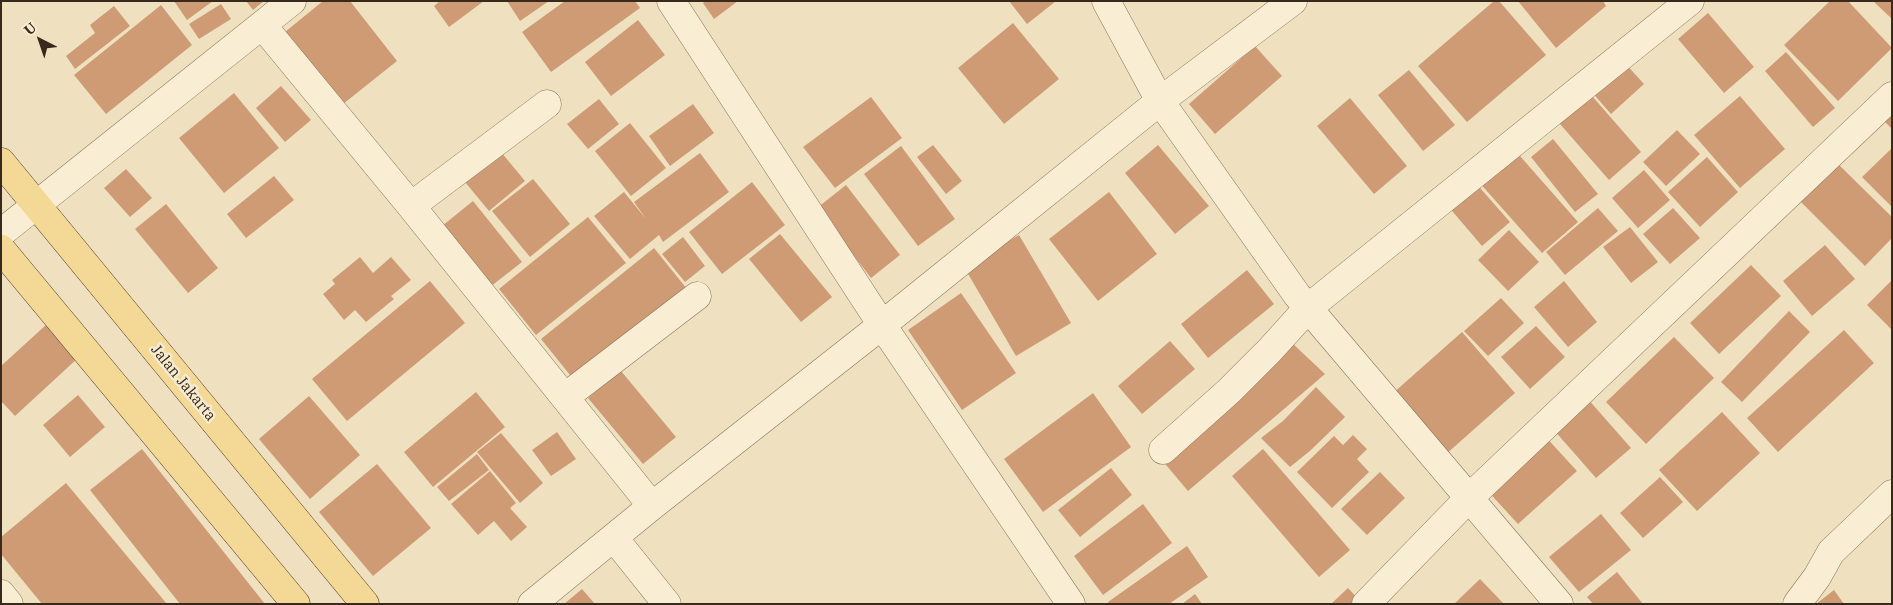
<!DOCTYPE html>
<style>
body{margin:0}
#map{position:relative;width:1893px;height:605px;overflow:hidden;background:#efe1c0;font-family:"IBM Plex Serif",serif}
canvas{display:block}
.frame{position:absolute;inset:0;border:2px solid #372a1c;pointer-events:none}
.north{position:absolute;left:15px;top:15px;width:50px;height:50px;-webkit-text-stroke:4px #f6ebd0;paint-order:stroke;rotate:319deg;font-size:14px;font-weight:700;line-height:20px;text-align:center;color:#372a1c}
.north::after{content:'';display:block;margin:auto;width:18px;height:22px;background:#372a1c;clip-path:polygon(50% 0,100% 100%,50% 72%,0 100%)}
</style>
<div id="map">
<canvas width="1893" height="605"></canvas>
<div class="frame"></div>
<div class="north">U</div>
</div>
<script>
const ctx = document.querySelector('canvas').getContext('2d');
ctx.lineJoin = 'round';
function fill(path, color) { ctx.fillStyle = color; ctx.fill(path, 'evenodd'); }
function strokePath(path, color, width, dash) { ctx.strokeStyle = color; ctx.lineWidth = width; ctx.lineCap = dash ? 'butt' : 'round'; ctx.setLineDash(dash || []); ctx.stroke(path); }
function drawText(font, color, halo, rows, align = 'center') {
  ctx.font = font + ' "IBM Plex Serif",serif'; ctx.lineWidth = 5; ctx.setLineDash([]); ctx.textBaseline = 'middle'; ctx.strokeStyle = halo; ctx.fillStyle = color; for (const [text, x, y, turn = 0] of rows) {
    ctx.save(); ctx.translate(x, y); ctx.rotate((+turn || 0) * Math.PI / 180); ctx.textAlign = isNaN(turn) ? turn : align; if (halo) ctx.strokeText(text, 0, 0); ctx.fillText(text, 0, 0); ctx.restore();
  }
}
fill(new Path2D(`
 M 174,1 L 213,1 L 187,20 Z
 M 246,1 L 264,1 L 253,10 Z
 M 323,1 L 350,1 L 397,61 L 343,104 L 285,32 Z
 M 440,1 L 484,1 L 449,27 L 434,6 Z
 M 507,1 L 549,1 L 520,21 Z
 M 565,1 L 635,1 L 640,8 L 551,72 L 522,32 Z
 M 706,1 L 738,1 L 714,19 L 703,3 Z
 M 1009,1 L 1056,1 L 1027,24 Z
 M 1494,1 L 1499,1 L 1546,55 L 1467,122 L 1418,66 Z
 M 1518,1 L 1603,1 L 1606,6 L 1556,48 Z
 M 1830,1 L 1848,1 L 1892,48 L 1838,101 L 1784,45 Z
 M 1873,1 L 1892,1 L 1892,19 Z
 M 221,4 L 231,19 L 199,39 L 189,24 Z
 M 161,5 L 192,45 L 106,114 L 74,75 Z
 M 114,6 L 130,26 L 75,69 L 66,56 L 95,33 L 90,25 Z
 M 1708,13 L 1754,67 L 1724,93 L 1678,39 Z
 M 638,20 L 665,55 L 611,96 L 585,62 Z
 M 1013,23 L 1059,79 L 1004,124 L 958,68 Z
 M 1255,46 L 1282,76 L 1215,134 L 1189,104 Z
 M 1786,52 L 1835,108 L 1813,127 L 1765,71 Z
 M 1623,61 L 1644,84 L 1611,114 L 1590,90 Z
 M 1409,70 L 1455,125 L 1423,151 L 1378,95 Z
 M 281,86 L 311,120 L 285,142 L 256,108 Z
 M 1585,88 L 1641,152 L 1609,180 L 1553,116 Z
 M 234,93 L 279,148 L 224,193 L 179,138 Z
 M 1740,96 L 1785,149 L 1740,188 L 1694,135 Z
 M 871,97 L 902,138 L 835,188 L 803,147 Z
 M 1350,98 L 1407,166 L 1374,194 L 1317,126 Z
 M 599,99 L 619,124 L 588,149 L 567,124 Z
 M 693,104 L 714,133 L 670,166 L 649,136 Z
 M 1892,114 L 1892,129 L 1884,121 Z
 M 630,123 L 666,168 L 631,196 L 595,151 Z
 M 1677,130 L 1700,154 L 1666,186 L 1643,162 Z
 M 1553,139 L 1598,194 L 1575,212 L 1531,157 Z
 M 933,145 L 962,181 L 946,194 L 917,157 Z
 M 1158,145 L 1209,206 L 1175,234 L 1125,173 Z
 M 901,146 L 955,219 L 918,246 L 864,174 Z
 M 1513,148 L 1578,222 L 1542,253 L 1477,180 Z
 M 1892,148 L 1892,207 L 1862,177 Z
 M 501,152 L 525,181 L 489,211 L 465,182 Z
 M 700,153 L 729,192 L 663,242 L 659,235 L 630,259 L 594,216 L 624,192 L 646,219 L 634,202 Z
 M 1707,157 L 1738,192 L 1700,227 L 1668,192 Z
 M 1835,161 L 1892,217 L 1892,238 L 1865,266 L 1798,199 Z
 M 126,169 L 152,198 L 130,217 L 104,188 Z
 M 1644,170 L 1670,200 L 1638,228 L 1612,198 Z
 M 274,176 L 294,200 L 246,238 L 227,214 Z
 M 533,179 L 570,224 L 530,257 L 492,211 Z
 M 1474,181 L 1510,222 L 1482,246 L 1447,205 Z
 M 752,182 L 785,225 L 722,274 L 689,232 Z
 M 846,185 L 900,255 L 871,278 L 817,208 Z
 M 1109,192 L 1157,254 L 1098,301 L 1049,239 Z
 M 473,201 L 522,262 L 490,287 L 442,226 Z
 M 166,204 L 218,268 L 188,293 L 135,229 Z
 M 1598,208 L 1618,231 L 1565,275 L 1546,252 Z
 M 1673,208 L 1700,238 L 1670,264 L 1643,234 Z
 M 588,217 L 626,263 L 536,335 L 499,289 Z
 M 1630,227 L 1658,262 L 1631,283 L 1603,247 Z
 M 1509,230 L 1539,262 L 1508,291 L 1478,260 Z
 M 780,234 L 832,297 L 801,322 L 749,259 Z
 M 1019,235 L 1071,323 L 1016,356 L 964,267 Z
 M 683,237 L 705,266 L 685,282 L 662,254 Z
 M 1825,245 L 1855,279 L 1812,316 L 1783,281 Z
 M 654,248 L 687,289 L 574,380 L 541,339 Z
 M 360,257 L 373,273 L 391,257 L 411,280 L 391,296 L 394,299 L 366,322 L 355,310 L 344,320 L 323,294 L 335,284 L 332,280 Z
 M 1751,265 L 1781,296 L 1719,354 L 1690,323 Z
 M 1247,270 L 1274,304 L 1208,358 L 1181,324 Z
 M 1892,280 L 1892,330 L 1867,305 Z
 M 430,281 L 465,323 L 347,421 L 312,379 Z
 M 1564,281 L 1597,322 L 1568,347 L 1534,307 Z
 M 961,293 L 1016,373 L 962,410 L 908,330 Z
 M 1501,298 L 1524,323 L 1488,356 L 1464,331 Z
 M 1789,311 L 1810,332 L 1742,402 L 1721,382 Z
 M 47,324 L 78,358 L 15,416 L 1,401 L 1,366 Z
 M 1536,326 L 1565,357 L 1530,389 L 1501,357 Z
 M 1844,330 L 1874,363 L 1778,452 L 1747,418 Z
 M 1462,332 L 1515,393 L 1445,455 L 1392,394 Z
 M 1674,337 L 1714,378 L 1646,444 L 1606,402 Z
 M 1170,341 L 1195,369 L 1142,414 L 1118,386 Z
 M 1292,343 L 1325,374 L 1188,491 L 1161,459 Z
 M 621,371 L 676,437 L 643,464 L 588,398 Z
 M 1316,387 L 1345,417 L 1311,450 L 1290,467 L 1261,438 L 1283,421 Z
 M 476,392 L 505,427 L 433,487 L 404,452 Z
 M 1093,393 L 1131,447 L 1043,512 L 1004,459 Z
 M 78,395 L 105,427 L 70,457 L 43,425 Z
 M 309,396 L 360,455 L 310,499 L 259,439 Z
 M 1587,398 L 1631,448 L 1596,478 L 1553,429 Z
 M 1722,412 L 1760,453 L 1697,511 L 1659,470 Z
 M 557,432 L 576,459 L 551,476 L 532,450 Z
 M 501,433 L 543,483 L 520,503 L 477,452 Z
 M 1543,434 L 1577,471 L 1518,524 L 1484,487 Z
 M 1353,435 L 1367,449 L 1357,459 L 1369,472 L 1332,508 L 1297,472 L 1334,436 L 1343,445 Z
 M 142,449 L 265,604 L 180,604 L 90,490 Z
 M 1263,449 L 1350,550 L 1319,577 L 1232,476 Z
 M 477,454 L 489,470 L 449,501 L 437,487 Z
 M 377,464 L 431,528 L 373,576 L 319,512 Z
 M 1111,468 L 1132,495 L 1080,537 L 1058,510 Z
 M 490,471 L 516,503 L 510,508 L 527,527 L 511,541 L 494,521 L 478,535 L 451,504 Z
 M 1380,472 L 1405,498 L 1367,535 L 1341,509 Z
 M 1660,477 L 1683,502 L 1643,538 L 1620,513 Z
 M 66,483 L 167,604 L 42,604 L 1,554 L 1,537 Z
 M 1143,504 L 1172,543 L 1103,595 L 1074,556 Z
 M 1601,514 L 1631,550 L 1579,592 L 1549,557 Z
 M 1187,546 L 1208,577 L 1169,604 L 1109,604 L 1108,602 Z
 M 1617,572 L 1643,604 L 1593,604 L 1587,597 Z
 M 1480,579 L 1504,604 L 1454,604 Z
 M 1348,588 L 1363,604 L 1331,604 Z
 M 582,589 L 595,604 L 564,604 Z
 M 1834,590 L 1844,604 L 1816,604 Z
 M 1195,594 L 1202,604 L 1182,604 Z`), '#ce9b75');
const minor = new Path2D(`
 M 671,1 L 882,325 L 1071,604
 M 1106,1 L 1160,101 L 1297,295 L 1559,604
 M 262,25 L 411,206 L 652,506
 M 411,206 L 547,104
 M 1,233 L 292,1
 M 565,397 L 697,296
 M 1163,450 L 1229,391 L 1270,350 L 1308,308 L 1690,1
 M 614,538 L 667,604
 M 1,594 L 9,604
 M 532,604 L 652,506 L 882,325 L 1160,101 L 1293,1
 M 1366,604 L 1469,498 L 1892,96
 M 1797,604 L 1817,577 L 1831,552 L 1892,494`);
const major = new Path2D(`
 M 1,162 L 365,604
 M 1,249 L 296,604`);
strokePath(minor, '#887258', 29);
strokePath(major, '#55402c', 29);
strokePath(minor, '#f9eed3', 28);
strokePath(major, '#f3d896', 28);
drawText('15px', '#372a1c', '#f6ebd0', [
 ["Jalan Jakarta",183,383,51]
]);
</script>
